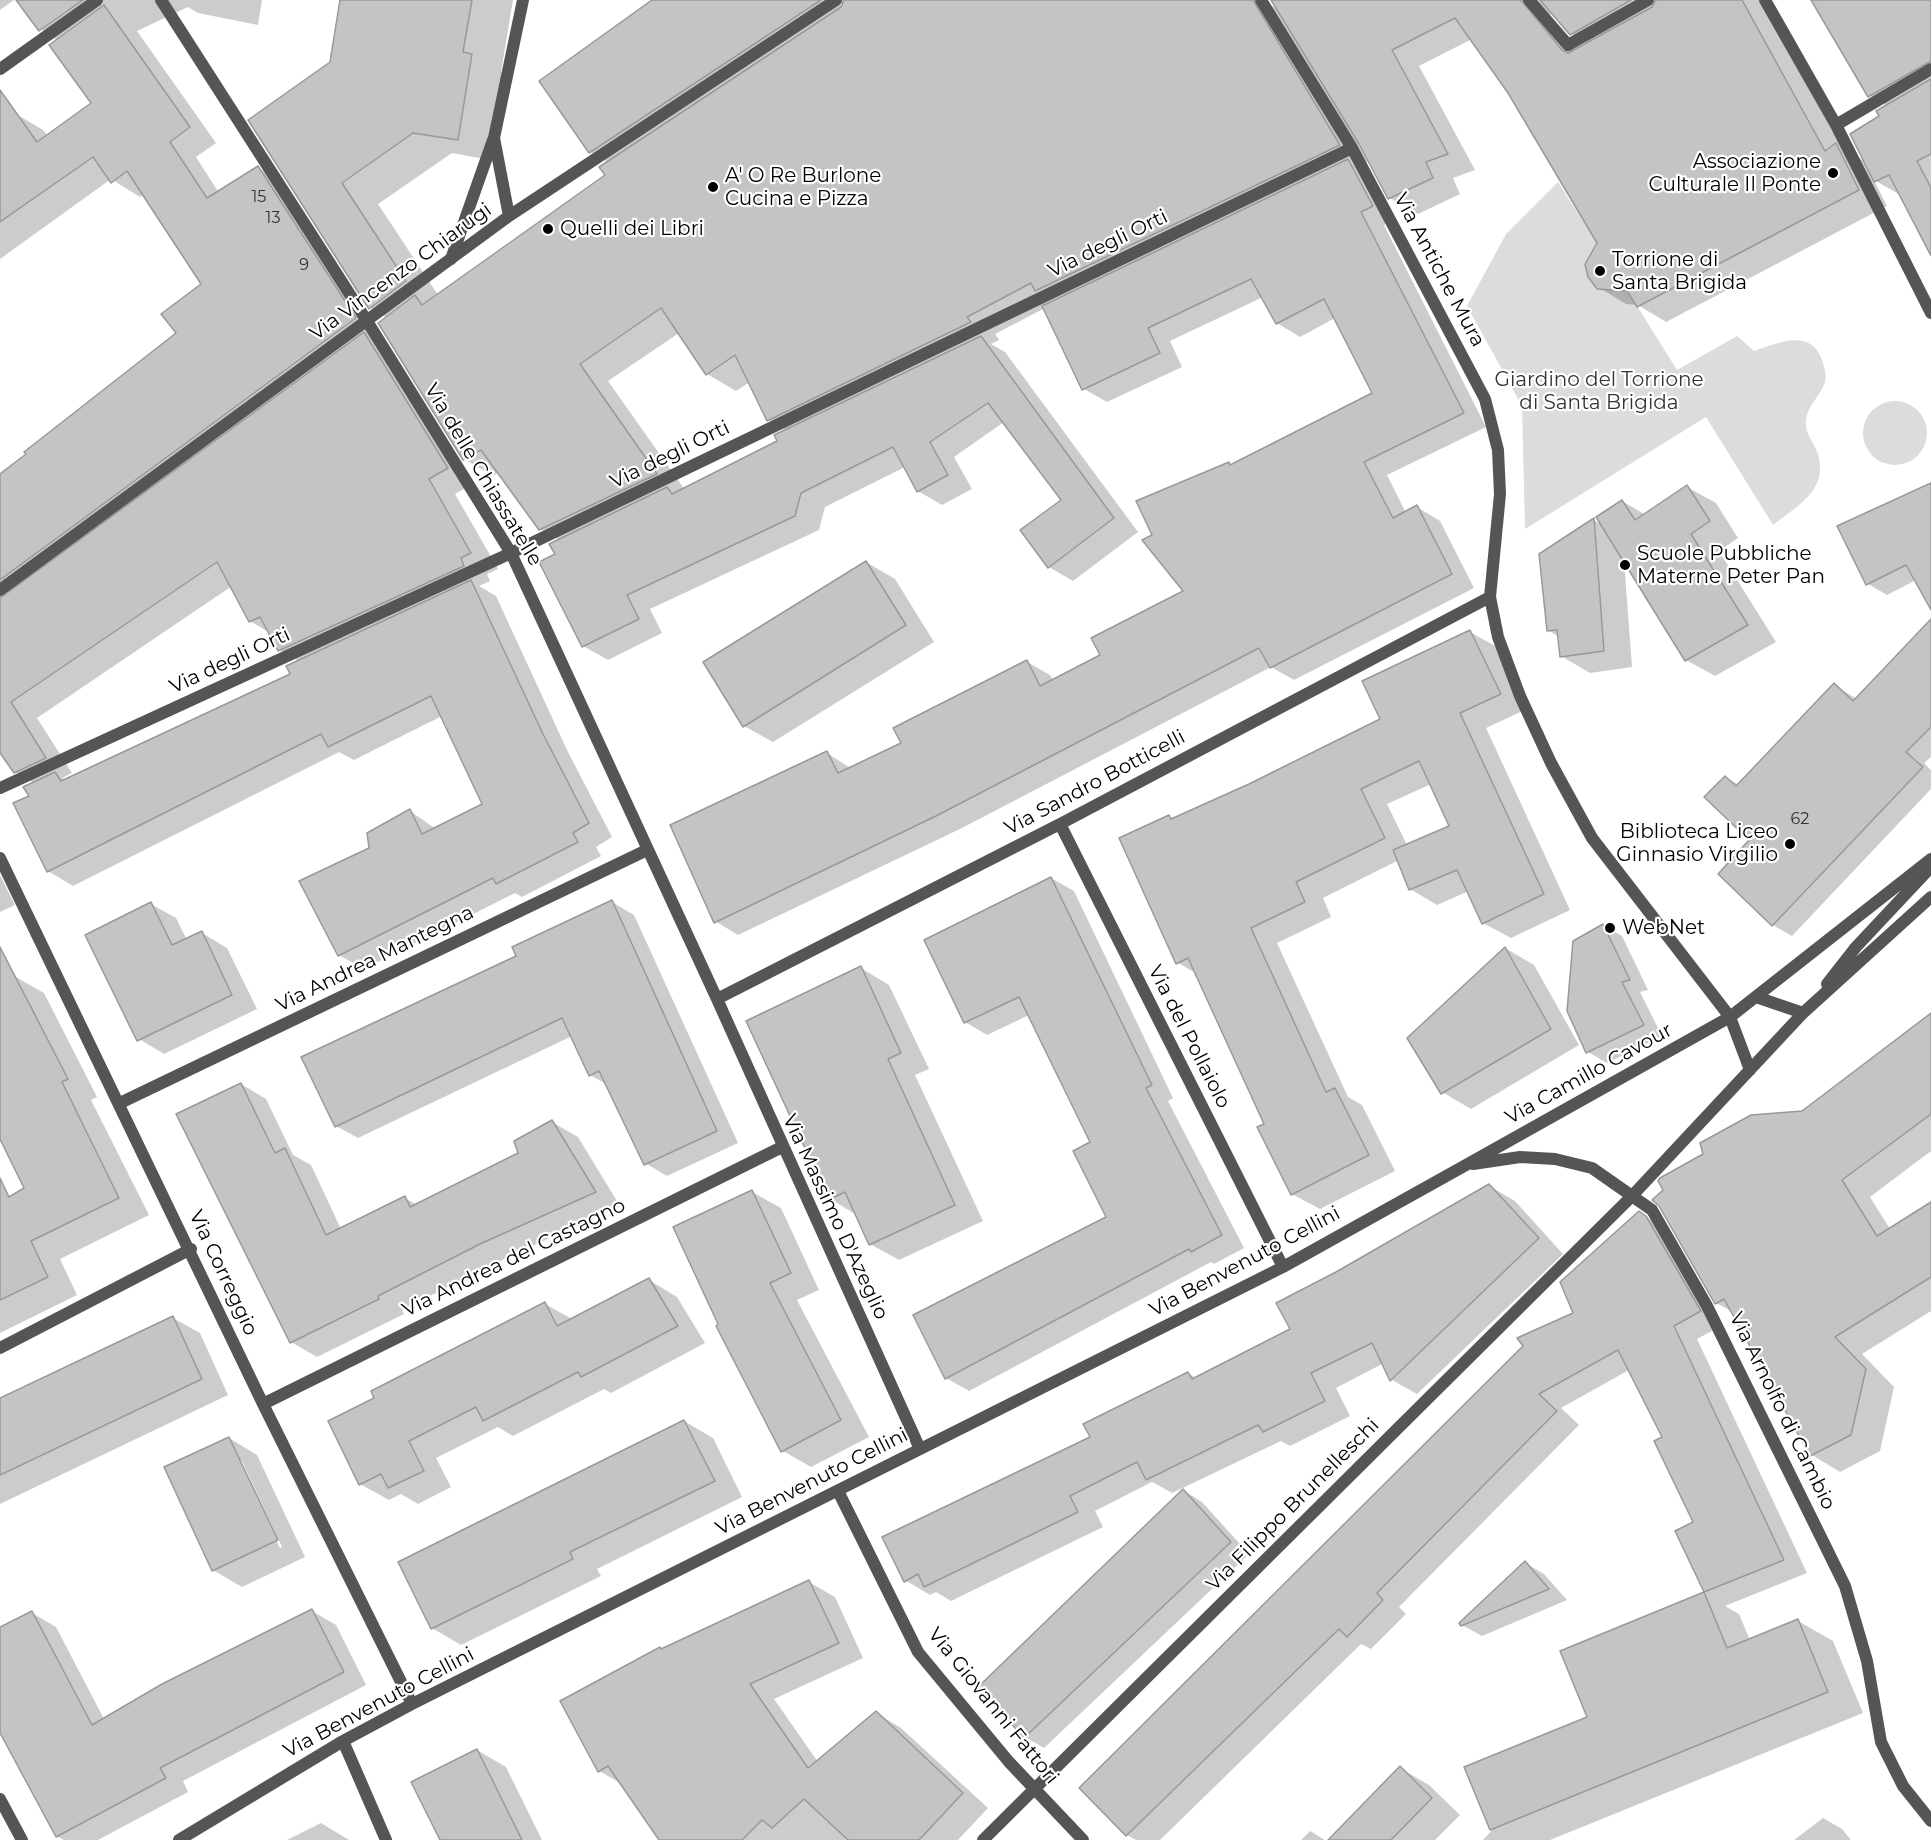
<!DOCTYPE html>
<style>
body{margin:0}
canvas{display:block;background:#fff}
</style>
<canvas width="1931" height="1840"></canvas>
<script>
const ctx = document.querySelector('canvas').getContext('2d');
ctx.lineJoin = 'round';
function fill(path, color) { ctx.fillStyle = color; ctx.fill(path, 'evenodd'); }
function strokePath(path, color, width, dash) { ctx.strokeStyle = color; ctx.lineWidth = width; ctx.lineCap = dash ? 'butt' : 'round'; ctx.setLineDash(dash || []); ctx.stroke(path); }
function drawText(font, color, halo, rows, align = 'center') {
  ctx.font = font + ' Montserrat,sans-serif'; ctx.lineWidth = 4.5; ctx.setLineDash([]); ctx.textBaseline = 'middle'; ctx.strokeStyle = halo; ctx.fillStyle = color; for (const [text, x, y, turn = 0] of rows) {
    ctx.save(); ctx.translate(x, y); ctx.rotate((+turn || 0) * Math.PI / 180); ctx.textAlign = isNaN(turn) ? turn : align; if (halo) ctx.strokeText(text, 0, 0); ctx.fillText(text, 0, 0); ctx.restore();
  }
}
fill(new Path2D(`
 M 1558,182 L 1600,248 L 1585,264 L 1588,278 L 1597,289 L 1624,285 L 1677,370 L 1737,336 L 1754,351 C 1777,344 1810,327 1822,360 C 1824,367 1827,375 1825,382 C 1821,395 1808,405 1806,419 C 1804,433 1814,442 1818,454 C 1829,490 1797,506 1773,525 L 1706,417 L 1525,529 L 1522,406 L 1467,306 L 1506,234 Z
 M1863 433a32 32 0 1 1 64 0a32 32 0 1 1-64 0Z`), '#dcdcdc');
fill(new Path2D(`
 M 0,0 L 14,0 L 0,10 Z
 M 16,0 L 262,0 L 258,25 L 198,13 L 188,7 L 137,31 L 216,143 L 196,157 L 219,193 L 258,168 L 285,183 L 474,483 L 455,494 L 498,569 L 487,574 L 490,581 L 479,586 L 496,596 L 567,750 L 612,837 L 596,847 L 601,856 L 522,897 L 515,893 L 364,969 L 339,955 L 371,849 L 410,811 L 436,829 L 484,805 L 442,716 L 354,760 L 339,752 L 73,886 L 48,871 L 31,796 L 34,783 L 15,772 L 0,750 L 0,476 L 178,334 L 203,285 L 144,194 L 140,197 L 111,179 L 0,259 L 0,126 L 16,114 L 43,130 L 48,136 L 93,103 L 57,40 L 31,22 ZM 232,586 L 250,621 L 270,633 L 279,650 L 299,661 L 292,675 L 67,780 L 62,778 L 72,773 L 37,718 Z
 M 341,0 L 513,0 L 501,72 L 509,77 L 495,161 L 452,153 L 378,204 L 438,295 L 607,176 L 608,162 L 590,152 L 655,0 L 1261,0 L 1279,10 L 1272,0 L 1760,0 L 1842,148 L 1866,162 L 1887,106 L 1869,95 L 1813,0 L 1931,0 L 1931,253 L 1902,196 L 1874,180 L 1887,206 L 1666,322 L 1638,305 L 1626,304 L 1598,287 L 1598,243 L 1509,92 L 1472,39 L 1419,66 L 1475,170 L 1453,178 L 1460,194 L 1418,214 L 1390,198 L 1370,161 L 1359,166 L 1396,219 L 1384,225 L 1486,427 L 1387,475 L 1406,513 L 1417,507 L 1440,521 L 1474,588 L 1294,680 L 1271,667 L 960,829 L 738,935 L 715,921 L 827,753 L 852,769 L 903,744 L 1027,662 L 1050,675 L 1053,680 L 1103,655 L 1185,591 L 1154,535 L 1229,464 L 1232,466 L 1374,394 L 1335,318 L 1300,337 L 1277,323 L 1263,297 L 1170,341 L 1182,367 L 1107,402 L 1084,389 L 1045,308 L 995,334 L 999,340 L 991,344 L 1005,352 L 1138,532 L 1073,581 L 1049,567 L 1063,500 L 1004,422 L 954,457 L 972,489 L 942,505 L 918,491 L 905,467 L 825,507 L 819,530 L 650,609 L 662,633 L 608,660 L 583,646 L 541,563 L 558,555 L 560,540 L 540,529 L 499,472 L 493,476 L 464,459 L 387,318 L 370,308 L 250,120 L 331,63 ZM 1552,12 L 1571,33 L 1588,43 L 1575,51 L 1548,18 ZM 679,333 L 707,374 L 736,391 L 750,382 L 768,419 L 788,431 L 779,441 L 685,490 L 608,381 ZM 488,447 L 476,454 L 476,451 Z
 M 1931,485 L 1931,607 L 1916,580 L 1887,595 L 1868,584 L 1839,527 Z
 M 1687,487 L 1716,503 L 1738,538 L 1719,551 L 1776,642 L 1715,676 L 1686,660 L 1624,560 L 1632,667 L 1590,673 L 1561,656 L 1559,637 L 1548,630 L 1541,555 L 1594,520 L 1602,525 L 1622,501 L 1646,515 Z
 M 866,562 L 895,579 L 934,642 L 773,742 L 744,726 Z
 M 1931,624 L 1931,757 L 1924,763 L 1931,770 L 1931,789 L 1792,936 L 1773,925 L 1720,874 L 1752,840 L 1725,777 L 1739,785 L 1834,685 L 1857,699 Z
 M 1470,632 L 1497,647 L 1527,709 L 1486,728 L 1570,910 L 1511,938 L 1483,923 L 1469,891 L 1437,905 L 1410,889 L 1399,860 L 1323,898 L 1331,917 L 1277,943 L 1348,1097 L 1362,1105 L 1395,1171 L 1320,1209 L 1292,1194 L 1266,1124 L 1197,974 L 1177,962 L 1169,816 L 1174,819 L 1249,785 L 1382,719 ZM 1431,784 L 1451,826 L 1407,845 L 1387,804 Z
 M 0,875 L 15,905 L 0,912 Z
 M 1051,878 L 1074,891 L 1173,1098 L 1168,1101 L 1244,1248 L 1214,1264 L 1211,1262 L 969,1391 L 946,1378 L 1108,1218 L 1092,1143 L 1029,1015 L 987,1035 L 965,1022 Z
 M 612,902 L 634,915 L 738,1143 L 667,1176 L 645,1163 L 608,1085 L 590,1075 L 572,1036 L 358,1138 L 336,1126 Z
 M 151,904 L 176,918 L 187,940 L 202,933 L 227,948 L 257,1009 L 164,1054 L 139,1039 Z
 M 1603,925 L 1622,936 L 1648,990 L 1640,992 L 1662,1036 L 1607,1063 L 1588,1052 Z
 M 1505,948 L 1534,965 L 1579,1045 L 1471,1109 L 1442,1092 Z
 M 861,968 L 889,985 L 929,1069 L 915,1075 L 983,1221 L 899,1260 L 870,1244 L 857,1215 L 830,1199 Z
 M 14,976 L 44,993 L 97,1097 L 91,1100 L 149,1215 L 60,1259 L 77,1295 L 0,1333 L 0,1203 L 26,1189 L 0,1136 L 0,983 Z
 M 1931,1016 L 1931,1151 L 1870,1197 L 1890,1229 L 1931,1215 L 1931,1311 L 1862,1354 L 1894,1387 L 1880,1451 L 1840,1472 L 1812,1455 L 1733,1312 L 1716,1303 L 1802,1113 Z
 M 241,1084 L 266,1099 L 293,1155 L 311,1165 L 341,1229 L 405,1198 L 417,1205 L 520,1154 L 552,1122 L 578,1137 L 620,1206 L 506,1258 L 402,1310 L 404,1314 L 317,1357 L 291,1342 Z
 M 1489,1186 L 1515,1201 L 1563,1254 L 1417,1394 L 1392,1380 L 1384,1363 L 1336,1388 L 1350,1416 L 1290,1446 L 1281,1441 L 1172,1493 L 1152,1482 L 1095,1511 L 1103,1527 L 951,1601 L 936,1592 L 930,1595 L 905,1580 L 1092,1438 L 1188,1373 L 1196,1378 L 1293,1330 L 1337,1274 Z
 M 752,1192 L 781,1208 L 819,1290 L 797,1300 L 869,1437 L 811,1467 L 783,1451 L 720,1325 Z
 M 1639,1213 L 1663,1227 L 1723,1325 L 1697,1339 L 1807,1573 L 1725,1606 L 1739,1614 L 1750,1640 L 1798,1621 L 1833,1641 L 1863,1713 L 1550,1840 L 1483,1840 L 1492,1830 L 1466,1768 L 1589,1717 L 1562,1652 L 1706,1593 L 1677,1532 L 1695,1522 L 1664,1438 L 1629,1370 L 1561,1408 L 1579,1425 L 1399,1607 L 1406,1614 L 1371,1649 L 1361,1644 L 1160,1840 L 1136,1840 L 1127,1835 L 1081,1788 L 1574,1314 Z
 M 649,1280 L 677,1297 L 705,1343 L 611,1393 L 604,1389 L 513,1436 L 498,1427 L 436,1458 L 451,1487 L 418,1504 L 401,1494 L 389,1500 L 360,1484 L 376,1398 L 545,1304 L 572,1319 Z
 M 173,1318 L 200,1333 L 228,1395 L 0,1504 L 0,1400 Z
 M 684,1421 L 713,1438 L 742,1497 L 597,1569 L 601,1576 L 461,1645 L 432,1628 L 400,1562 Z
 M 229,1438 L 257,1455 L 305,1557 L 242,1587 L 213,1570 ZM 238,1461 L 242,1461 L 282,1547 L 280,1548 Z
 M 1184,1491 L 1202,1502 L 1249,1554 L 1044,1748 L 1025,1737 Z
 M 1525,1563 L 1544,1574 L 1567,1600 L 1482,1636 L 1462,1625 Z
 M 809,1582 L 835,1597 L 863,1658 L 774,1699 L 818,1762 L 876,1713 L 901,1728 L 988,1808 L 958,1840 L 661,1840 L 622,1784 L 599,1771 L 663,1650 Z
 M 312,1611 L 336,1625 L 366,1685 L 183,1781 L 188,1792 L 98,1840 L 64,1840 L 57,1836 L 0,1730 L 0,1629 L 32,1613 L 56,1627 L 104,1719 Z
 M 477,1750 L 506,1767 L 542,1840 L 441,1840 Z
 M 1400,1768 L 1429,1785 L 1460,1815 L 1435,1840 L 1330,1840 Z
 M 1823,1818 L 1842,1829 L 1851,1840 L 1794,1840 Z
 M 321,1823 L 349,1840 L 287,1840 Z
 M 1310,1831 L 1325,1840 L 1301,1840 Z`), '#0003');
const building = new Path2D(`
 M 16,0 L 83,0 L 39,31 Z
 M 340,0 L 472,0 L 463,52 L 472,54 L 458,140 L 413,133 L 342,183 L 406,281 L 369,309 L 248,120 L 330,62 Z
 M 652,0 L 821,0 L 589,153 L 539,81 Z
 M 844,0 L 1253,0 L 1340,145 L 1035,291 L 1031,283 L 967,317 L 971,322 L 767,421 L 735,355 L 706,375 L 661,308 L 580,364 L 657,474 L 539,530 L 481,450 L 463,460 L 378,323 L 415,295 L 422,305 L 605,175 L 599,167 L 841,7 Z
 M 1271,0 L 1521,0 L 1562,50 L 1568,53 L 1652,7 L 1656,0 L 1742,0 L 1825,151 L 1836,143 L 1859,190 L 1637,307 L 1627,291 L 1597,289 L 1588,277 L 1585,264 L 1597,243 L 1508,93 L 1455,18 L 1392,50 L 1448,154 L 1426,162 L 1433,178 L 1388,199 L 1359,144 Z
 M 1540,0 L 1631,0 L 1570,35 Z
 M 1811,0 L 1931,0 L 1931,61 L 1868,97 Z
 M 104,5 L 190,127 L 170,142 L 207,198 L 258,166 L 356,318 L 0,580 L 0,474 L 26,454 L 24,452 L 176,333 L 161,314 L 201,284 L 127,171 L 111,183 L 93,157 L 0,222 L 0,90 L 37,142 L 91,103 L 49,45 Z
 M 1931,79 L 1931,154 L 1917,161 L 1931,188 L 1931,256 L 1889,175 L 1874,182 L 1850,134 L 1879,116 L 1876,111 Z
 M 1348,159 L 1373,206 L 1361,212 L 1464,413 L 1364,462 L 1393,518 L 1417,505 L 1452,574 L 1270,668 L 1259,648 L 936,816 L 714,923 L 670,825 L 827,751 L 838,773 L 901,743 L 893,728 L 1027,660 L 1040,686 L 1100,655 L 1091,638 L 1183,591 L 1142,540 L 1152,535 L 1136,501 L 1229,462 L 1230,465 L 1372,393 L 1324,299 L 1276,324 L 1251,279 L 1148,328 L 1160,353 L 1082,390 L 1042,306 Z
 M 364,332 L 448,468 L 429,479 L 471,553 L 461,558 L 464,566 L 278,651 L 260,617 L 249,622 L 217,562 L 11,702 L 46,758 L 14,773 L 0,753 L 0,598 Z
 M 981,336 L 1114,518 L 1048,568 L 1020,530 L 1061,500 L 988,403 L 930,442 L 948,475 L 917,492 L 893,447 L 801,493 L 795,516 L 627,595 L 639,619 L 582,647 L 539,562 L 555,554 L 549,544 L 667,487 L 672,494 L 777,441 L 774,435 Z
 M 1931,483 L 1931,610 L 1906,565 L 1866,585 L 1837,526 Z
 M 1687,485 L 1710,521 L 1691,534 L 1748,625 L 1685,661 L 1596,517 L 1622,500 L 1635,520 Z
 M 1594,518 L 1604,651 L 1560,657 L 1557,630 L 1547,631 L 1539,554 Z
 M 866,561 L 906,625 L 743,727 L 703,662 Z
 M 471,580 L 543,734 L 589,823 L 573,833 L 578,842 L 496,884 L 493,878 L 338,956 L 299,881 L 369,848 L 367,833 L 410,809 L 422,834 L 482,804 L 431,696 L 328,747 L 321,734 L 47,872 L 13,803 L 29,796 L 23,787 L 55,772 L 61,781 L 290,674 L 286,666 Z
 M 1931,619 L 1931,727 L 1906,752 L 1923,767 L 1772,926 L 1718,874 L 1749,840 L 1704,797 L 1725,776 L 1736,786 L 1834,683 L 1853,701 Z
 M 1470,630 L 1501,694 L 1460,713 L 1544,894 L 1482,924 L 1457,870 L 1409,890 L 1393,850 L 1449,826 L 1419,761 L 1361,789 L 1385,838 L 1296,882 L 1305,902 L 1251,928 L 1326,1092 L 1335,1088 L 1369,1155 L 1291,1195 L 1257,1127 L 1264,1124 L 1188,958 L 1176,964 L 1119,838 L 1169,815 L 1171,819 L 1249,784 L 1380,719 L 1362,681 Z
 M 1051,877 L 1152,1085 L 1146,1088 L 1222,1235 L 1191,1252 L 1189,1249 L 945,1379 L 913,1315 L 1106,1217 L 1073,1151 L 1090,1142 L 1019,997 L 964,1023 L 924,940 Z
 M 612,900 L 717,1131 L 644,1165 L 599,1071 L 589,1076 L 562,1018 L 335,1127 L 301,1057 L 516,956 L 512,947 Z
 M 151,902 L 172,945 L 202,931 L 232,995 L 137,1041 L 85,935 Z
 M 1603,924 L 1630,980 L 1622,982 L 1644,1025 L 1586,1053 L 1567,1011 L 1573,941 Z
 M 0,947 L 68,1079 L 62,1082 L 119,1198 L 31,1241 L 48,1277 L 0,1300 L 0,1178 L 9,1197 L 24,1188 L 0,1139 Z
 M 1505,947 L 1551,1029 L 1441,1094 L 1407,1038 Z
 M 861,966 L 901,1053 L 888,1059 L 955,1205 L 869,1245 L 845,1192 L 829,1200 L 746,1021 Z
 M 1931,1013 L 1931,1114 L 1842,1180 L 1877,1236 L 1931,1202 L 1931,1277 L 1835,1337 L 1866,1369 L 1851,1435 L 1810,1456 L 1724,1299 L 1715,1304 L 1659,1206 L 1652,1200 L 1663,1190 L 1658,1181 L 1660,1178 L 1703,1154 L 1700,1143 L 1751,1115 L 1802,1111 Z
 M 241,1083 L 275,1153 L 285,1148 L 326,1235 L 405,1196 L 410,1207 L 518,1153 L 514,1141 L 552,1120 L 596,1192 L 480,1244 L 378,1296 L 379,1299 L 290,1343 L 176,1114 Z
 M 1489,1184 L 1539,1238 L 1390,1381 L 1372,1343 L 1311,1373 L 1325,1401 L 1263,1432 L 1258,1425 L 1146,1480 L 1137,1462 L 1070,1496 L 1078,1512 L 924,1587 L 918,1574 L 904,1582 L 882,1537 L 1090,1437 L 1083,1424 L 1188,1372 L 1192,1379 L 1290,1329 L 1276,1303 L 1336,1272 Z
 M 752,1190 L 791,1273 L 770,1283 L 841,1420 L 781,1452 L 716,1326 L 718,1324 L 673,1227 Z
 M 1639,1211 L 1646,1216 L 1701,1311 L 1674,1326 L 1784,1560 L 1704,1592 L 1675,1531 L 1693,1522 L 1654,1441 L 1662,1437 L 1618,1350 L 1539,1394 L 1557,1411 L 1377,1593 L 1383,1600 L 1347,1637 L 1339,1629 L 1126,1836 L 1079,1788 L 1523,1346 L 1517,1338 L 1573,1313 L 1560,1282 Z
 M 649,1278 L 678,1326 L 581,1377 L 578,1372 L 483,1421 L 476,1407 L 409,1441 L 424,1471 L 388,1488 L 381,1474 L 359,1485 L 328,1421 L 374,1398 L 371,1391 L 545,1302 L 557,1326 Z
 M 173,1316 L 202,1379 L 0,1475 L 0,1398 Z
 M 684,1420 L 715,1481 L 570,1552 L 573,1559 L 431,1629 L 398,1562 Z
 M 229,1437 L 278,1540 L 212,1571 L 164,1467 Z
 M 1183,1489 L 1231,1542 L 1024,1738 L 978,1687 Z
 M 1525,1561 L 1549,1589 L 1461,1626 L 1459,1623 Z
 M 809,1580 L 839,1643 L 750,1684 L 808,1768 L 876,1711 L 963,1793 L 919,1840 L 848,1840 L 804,1799 L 772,1828 L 762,1820 L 742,1840 L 659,1840 L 608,1766 L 598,1772 L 560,1701 L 660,1647 L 661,1649 Z
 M 1704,1592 L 1727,1648 L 1798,1619 L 1828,1692 L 1490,1830 L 1464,1767 L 1587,1717 L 1560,1651 Z
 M 312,1609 L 344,1672 L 160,1768 L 166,1778 L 56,1837 L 0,1733 L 0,1627 L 32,1611 L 92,1725 L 162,1684 Z
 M 477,1749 L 522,1840 L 440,1840 L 411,1782 Z
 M 1400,1766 L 1432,1798 L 1391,1840 L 1328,1840 Z`);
fill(building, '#c4c4c4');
strokePath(building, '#999', 1.5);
strokePath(new Path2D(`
 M 161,0 L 367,321 L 511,553 L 717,999 L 920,1449
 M 1261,0 L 1352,148 L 1485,399 L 1498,450 L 1500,494 L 1490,597 L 1498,637 L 1520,696 L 1551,763 L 1592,838 L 1730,1017 L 1750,1070
 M 1529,0 L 1568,45 L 1648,0
 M 1765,0 L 1836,125 L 1931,313
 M 0,69 L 97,0
 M 1836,125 L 1931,69
 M 509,216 L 494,138 L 523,0
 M 451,259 L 493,140
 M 0,590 L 509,216 L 836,0
 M 0,788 L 511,553 L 1352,148
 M 1060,824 L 1283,1267
 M 0,858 L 263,1404 L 412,1704
 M 1827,984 L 1856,947 L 1931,867
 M 1756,997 L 1803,1013
 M 717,999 L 1060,824 L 1490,597
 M 120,1103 L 647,850
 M 1473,1164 L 1520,1157 L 1555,1159 L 1592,1168 L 1652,1210 L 1707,1306 L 1845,1586 L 1867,1661 L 1881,1742 L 1903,1786 L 1931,1821
 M 0,1348 L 191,1249
 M 263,1404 L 782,1147
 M 838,1491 L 918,1652 L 1009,1762 L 1083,1840
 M 343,1741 L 386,1840
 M 0,1799 L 22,1840
 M 179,1840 L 343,1741 L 412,1704 L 1283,1267 L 1466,1165 L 1730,1017 L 1931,859
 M 983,1840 L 1631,1197 L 1803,1013 L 1931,897`), '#555', 12);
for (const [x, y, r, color] of [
 [1833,173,6,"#000"],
 [713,187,6,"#000"],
 [548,229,6,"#000"],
 [1600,271,6,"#000"],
 [1625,565,6,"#000"],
 [1790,844,6,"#000"],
 [1610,928,6,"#000"]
]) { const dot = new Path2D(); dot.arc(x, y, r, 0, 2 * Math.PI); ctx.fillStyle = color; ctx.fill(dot); strokePath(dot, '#fff', 2); }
drawText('16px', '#313131', null, [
 ["15",259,197],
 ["13",273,218],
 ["9",304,265],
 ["62",1800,819]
]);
drawText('20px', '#000', '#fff', [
 ["Associazione",1821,162,"right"],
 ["Culturale Il Ponte",1821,185,"right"],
 ["A' O Re Burlone",725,176],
 ["Cucina e Pizza",725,199],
 ["Quelli dei Libri",560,229],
 ["Torrione di",1612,260],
 ["Santa Brigida",1612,283],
 ["Scuole Pubbliche",1637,554],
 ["Materne Peter Pan",1637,577],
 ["Biblioteca Liceo",1778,832,"right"],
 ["Ginnasio Virgilio",1778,855,"right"],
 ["WebNet",1622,928]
], 'left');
drawText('20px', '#000', '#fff', [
 ["Via degli Orti",1108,244,-26],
 ["Via Antiche Mura",1439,270,62],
 ["Via Vincenzo Chiarugi",401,272,-36],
 ["Via degli Orti",670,455,-26],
 ["Via delle Chiassatelle",483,475,59],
 ["Via degli Orti",230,661,-25],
 ["Via Sandro Botticelli",1095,783,-28],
 ["Via Andrea Mantegna",375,959,-26],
 ["Via del Pollaiolo",1189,1037,63],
 ["Via Camillo Cavour",1589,1074,-29],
 ["Via Massimo D'Azeglio",835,1217,65],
 ["Via Andrea del Castagno",514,1258,-26],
 ["Via Benvenuto Cellini",1245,1262,-28],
 ["Via Correggio",223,1273,65],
 ["Via Arnolfo di Cambio",1782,1411,64],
 ["Via Benvenuto Cellini",812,1482,-27],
 ["Via Filippo Brunelleschi",1293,1505,-45],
 ["Via Benvenuto Cellini",379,1703,-28],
 ["Via Giovanni Fattori",993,1706,51]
]);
drawText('20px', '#333', '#fff', [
 ["Giardino del Torrione",1599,380],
 ["di Santa Brigida",1599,403]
]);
</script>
